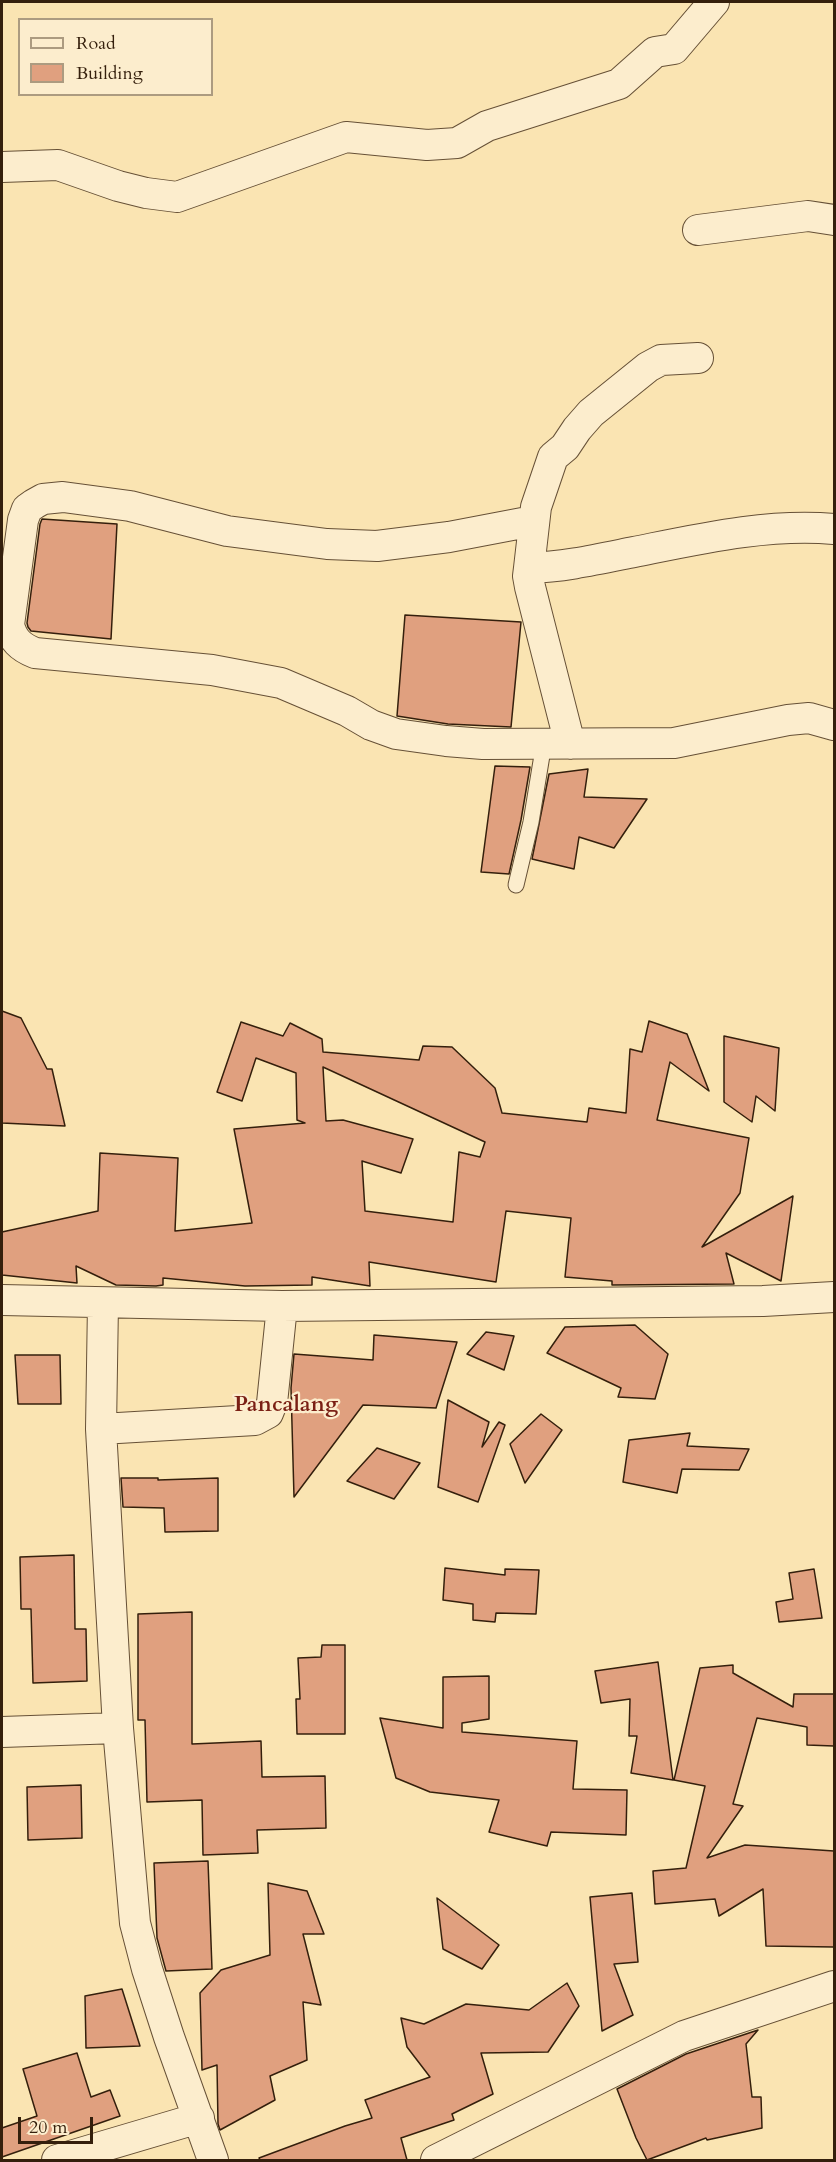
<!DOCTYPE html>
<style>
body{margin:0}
#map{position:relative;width:836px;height:2162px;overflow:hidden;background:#fae4b2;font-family:Cardo,serif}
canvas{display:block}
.frame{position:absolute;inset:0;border:3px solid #341f0c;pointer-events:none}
.legend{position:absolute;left:18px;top:18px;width:195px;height:78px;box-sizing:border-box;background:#fcedcd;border:2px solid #ac9b80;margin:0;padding:8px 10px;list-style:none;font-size:18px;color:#341f0c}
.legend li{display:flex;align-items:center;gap:12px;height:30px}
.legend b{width:30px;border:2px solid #ac9b80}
.scale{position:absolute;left:18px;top:2117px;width:75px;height:27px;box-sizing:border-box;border:3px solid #341f0c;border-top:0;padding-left:8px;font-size:18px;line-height:21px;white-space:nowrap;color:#341f0c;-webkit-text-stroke:4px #fcedcd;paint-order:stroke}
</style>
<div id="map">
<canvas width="836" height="2162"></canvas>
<div class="frame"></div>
<ul class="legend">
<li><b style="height:8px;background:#fcedcd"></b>Road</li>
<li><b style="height:16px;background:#e0a07f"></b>Building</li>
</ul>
<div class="scale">20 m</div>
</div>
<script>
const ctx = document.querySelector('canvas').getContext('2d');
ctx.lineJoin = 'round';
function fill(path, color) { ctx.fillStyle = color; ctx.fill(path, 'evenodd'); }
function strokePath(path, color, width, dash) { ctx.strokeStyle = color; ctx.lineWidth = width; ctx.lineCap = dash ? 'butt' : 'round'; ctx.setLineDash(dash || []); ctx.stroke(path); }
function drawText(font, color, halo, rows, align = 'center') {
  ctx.font = font + ' Cardo,serif'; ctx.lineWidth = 4.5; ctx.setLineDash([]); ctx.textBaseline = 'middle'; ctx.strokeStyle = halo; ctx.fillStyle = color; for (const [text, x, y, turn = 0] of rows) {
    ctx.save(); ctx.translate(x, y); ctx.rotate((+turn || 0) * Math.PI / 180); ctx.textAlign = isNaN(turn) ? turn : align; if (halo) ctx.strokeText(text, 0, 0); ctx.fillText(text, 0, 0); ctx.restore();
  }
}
const building = new Path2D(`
 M 42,519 L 117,524 L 111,639 L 31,631 L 28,627 L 27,623 L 40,524 Z
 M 405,615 L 521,622 L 511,727 L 448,724 L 397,716 Z
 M 495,766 L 530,767 L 521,820 L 509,874 L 481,872 Z
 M 588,769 L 584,797 L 647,799 L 614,848 L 579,837 L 574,869 L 532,859 L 549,774 Z
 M 2,1011 L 21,1018 L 47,1069 L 52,1069 L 65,1126 L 2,1123 Z
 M 649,1021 L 687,1034 L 709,1091 L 670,1062 L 657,1120 L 749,1138 L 740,1193 L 702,1247 L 793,1196 L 781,1281 L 726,1253 L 734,1284 L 612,1285 L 612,1281 L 565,1277 L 571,1218 L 506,1211 L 496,1282 L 369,1262 L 370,1286 L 312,1277 L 312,1285 L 245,1286 L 163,1278 L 163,1285 L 156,1286 L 116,1285 L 76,1266 L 77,1283 L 2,1275 L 2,1232 L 98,1211 L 100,1153 L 178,1158 L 175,1231 L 252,1223 L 234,1129 L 305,1123 L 297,1120 L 296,1073 L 256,1058 L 242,1101 L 217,1092 L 241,1022 L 283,1036 L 290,1023 L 322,1039 L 323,1052 L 419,1060 L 423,1046 L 452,1047 L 495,1088 L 502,1113 L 587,1122 L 589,1108 L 626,1113 L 630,1049 L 642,1052 ZM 323,1067 L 485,1142 L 480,1157 L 459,1152 L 453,1222 L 365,1211 L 362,1161 L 401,1173 L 413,1139 L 343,1120 L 326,1121 Z
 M 724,1036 L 779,1048 L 775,1111 L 756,1096 L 752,1122 L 724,1102 Z
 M 635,1325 L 668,1354 L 655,1399 L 618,1397 L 621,1388 L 547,1353 L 565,1327 Z
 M 486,1332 L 514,1336 L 504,1370 L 467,1354 Z
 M 374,1335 L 457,1342 L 436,1408 L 363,1405 L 294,1497 L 291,1388 L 294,1354 L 373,1360 Z
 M 15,1355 L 60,1355 L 61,1404 L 18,1404 Z
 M 448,1400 L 489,1422 L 482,1447 L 499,1422 L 505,1425 L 478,1502 L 438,1487 Z
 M 541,1414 L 562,1430 L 525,1483 L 510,1444 Z
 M 690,1433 L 687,1446 L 749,1449 L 739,1470 L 682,1469 L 677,1493 L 623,1482 L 629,1440 Z
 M 377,1448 L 420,1463 L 394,1499 L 347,1481 Z
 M 121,1478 L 158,1478 L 158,1480 L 218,1478 L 218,1531 L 165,1532 L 164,1508 L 123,1507 Z
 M 74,1555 L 75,1629 L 86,1629 L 87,1681 L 33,1683 L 31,1609 L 21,1609 L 20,1557 Z
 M 445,1568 L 505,1575 L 505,1569 L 539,1570 L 536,1614 L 496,1613 L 495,1622 L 473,1620 L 473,1604 L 443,1600 Z
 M 814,1569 L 822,1618 L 779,1622 L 776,1602 L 793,1599 L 789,1573 Z
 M 192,1612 L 192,1744 L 261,1741 L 262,1777 L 325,1776 L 326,1828 L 257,1830 L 258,1853 L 203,1855 L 202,1800 L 147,1802 L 145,1720 L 138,1720 L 138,1614 Z
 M 322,1645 L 345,1645 L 345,1734 L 297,1734 L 296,1699 L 300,1699 L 298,1658 L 321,1657 Z
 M 658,1662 L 673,1780 L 631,1773 L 637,1736 L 629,1736 L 630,1699 L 601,1703 L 595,1671 Z
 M 733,1665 L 733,1673 L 793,1707 L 794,1694 L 834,1694 L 834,1746 L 807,1745 L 807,1727 L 757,1718 L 733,1804 L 743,1806 L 707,1858 L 745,1845 L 834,1851 L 834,1947 L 766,1946 L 763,1889 L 719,1916 L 715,1899 L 655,1904 L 653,1871 L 686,1868 L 705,1786 L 674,1780 L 700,1668 Z
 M 489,1676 L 489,1719 L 462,1723 L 462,1732 L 577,1741 L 573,1789 L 627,1790 L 626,1835 L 551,1832 L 547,1846 L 489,1832 L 499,1800 L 430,1792 L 396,1778 L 380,1718 L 443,1728 L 443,1677 Z
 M 81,1785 L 82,1838 L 28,1840 L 27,1787 Z
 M 208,1861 L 212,1969 L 166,1971 L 157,1938 L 154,1863 Z
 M 268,1883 L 307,1891 L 324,1934 L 303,1934 L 321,2005 L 303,2002 L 307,2060 L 270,2076 L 275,2100 L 220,2130 L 218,2124 L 217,2065 L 202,2070 L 200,1993 L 221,1970 L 270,1955 Z
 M 632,1893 L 638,1962 L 614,1964 L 633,2015 L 602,2031 L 590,1897 Z
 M 437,1898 L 499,1945 L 482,1969 L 443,1949 Z
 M 567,1983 L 579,2006 L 548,2052 L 481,2053 L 493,2094 L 452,2114 L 454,2120 L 401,2138 L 407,2160 L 260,2160 L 259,2158 L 345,2126 L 372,2118 L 365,2100 L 430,2077 L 407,2047 L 401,2018 L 424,2024 L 466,2004 L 529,2010 Z
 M 122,1989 L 140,2046 L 86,2048 L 85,1996 Z
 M 758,2030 L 746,2044 L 752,2097 L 761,2097 L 762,2128 L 707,2140 L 706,2138 L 647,2160 L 636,2138 L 617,2089 L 686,2054 Z
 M 77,2053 L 91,2097 L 110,2090 L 120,2116 L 2,2157 L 2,2128 L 37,2116 L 23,2069 Z`);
fill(building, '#e0a07f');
strokePath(building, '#341f0c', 1.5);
const service = new Path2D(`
 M 516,885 L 531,822 L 544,743`);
const minor = new Path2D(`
 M 2,167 L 58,165 L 118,186 L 146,193 L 177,197 L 346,137 L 427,145 L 457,143 L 487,126 L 619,84 L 655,52 L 674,49 L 714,2
 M 698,230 L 808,216 L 834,220
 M 533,521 L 449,537 L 377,546 L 327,544 L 227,531 L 130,506 L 63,497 L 43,499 L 34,504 L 27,509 L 23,520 L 9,625 C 13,640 20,647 35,653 L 212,670 L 281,683 L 347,711 L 371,725 L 396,734 L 446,741 L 483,744 L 674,743 L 788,720 L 809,718 L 834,725
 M 529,568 L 536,507 L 553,457 L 565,447 L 577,429 L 591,413 L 648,367 L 661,360 L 698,358
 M 570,744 L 530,587 L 528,576 L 529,568 C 564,567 599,559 634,552 C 699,539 768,523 834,529
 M 2,1300 L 282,1306 L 763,1301 L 834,1297
 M 103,1303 L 101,1429 L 118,1728 L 135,1923 L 147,1969 L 169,2037 L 213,2160
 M 101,1429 L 255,1420 L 268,1413 L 272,1403 L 282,1306
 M 2,1732 L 118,1728
 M 57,2160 L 199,2118
 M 436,2160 L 684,2036 L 834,1986`);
strokePath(service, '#665036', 17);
strokePath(minor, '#665036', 32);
strokePath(service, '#fcedcd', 15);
strokePath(minor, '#fcedcd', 30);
drawText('bold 22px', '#7a1f14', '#fcedcd', [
 ["Pancalang",286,1406]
]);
</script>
